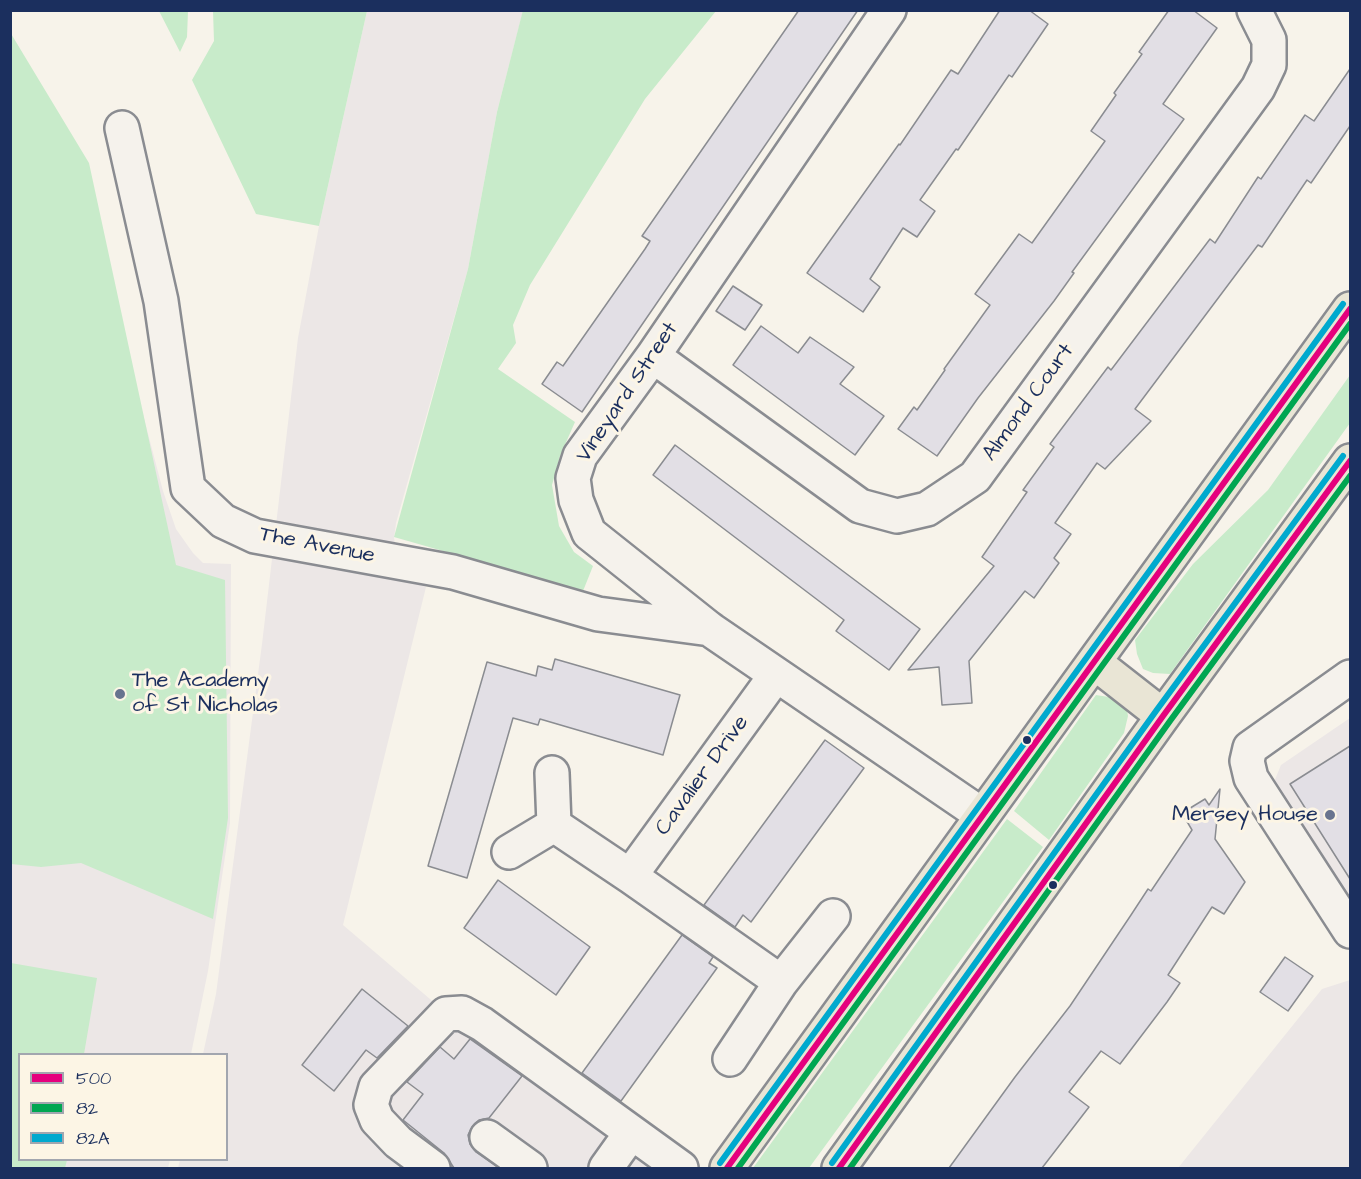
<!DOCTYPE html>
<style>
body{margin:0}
#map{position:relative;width:1361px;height:1179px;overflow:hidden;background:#f7f3ea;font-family:"Architects Daughter",sans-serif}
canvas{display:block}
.frame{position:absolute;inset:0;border:12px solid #1b2f5e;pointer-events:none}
.legend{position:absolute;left:18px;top:1053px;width:210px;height:108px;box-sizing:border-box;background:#fcf5e5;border:2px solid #a2a6af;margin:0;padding:8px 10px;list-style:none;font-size:18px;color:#1b2f5e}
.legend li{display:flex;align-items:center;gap:12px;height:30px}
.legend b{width:30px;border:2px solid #a2a6af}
</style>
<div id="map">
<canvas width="1361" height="1179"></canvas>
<div class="frame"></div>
<ul class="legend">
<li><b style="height:8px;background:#e5007d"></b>500</li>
<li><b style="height:8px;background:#00a651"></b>82</li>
<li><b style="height:8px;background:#00a9ce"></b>82A</li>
</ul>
</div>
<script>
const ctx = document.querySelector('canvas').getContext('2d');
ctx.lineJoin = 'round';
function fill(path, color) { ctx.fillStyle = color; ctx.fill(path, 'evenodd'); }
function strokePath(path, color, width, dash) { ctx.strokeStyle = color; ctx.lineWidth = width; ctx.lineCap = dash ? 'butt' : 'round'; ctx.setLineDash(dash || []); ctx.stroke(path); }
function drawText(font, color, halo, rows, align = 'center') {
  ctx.font = font + ' "Architects Daughter",sans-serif'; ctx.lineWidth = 6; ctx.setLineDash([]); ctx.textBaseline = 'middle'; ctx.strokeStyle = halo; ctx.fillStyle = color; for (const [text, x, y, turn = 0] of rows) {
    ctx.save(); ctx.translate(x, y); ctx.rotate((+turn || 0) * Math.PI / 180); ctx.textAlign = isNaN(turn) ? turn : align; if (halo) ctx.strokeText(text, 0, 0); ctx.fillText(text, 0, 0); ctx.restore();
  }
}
fill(new Path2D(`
 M 367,11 L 523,11 L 497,112 L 468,269 L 396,523 L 394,538 L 402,578 L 426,587 L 343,925 L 437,1005 L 670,1168 L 178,1168 L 180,1160 L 226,1160 L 226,1054 L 203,1054 L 216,994 L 262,644 L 298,338 L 319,226 Z
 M 10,86 L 85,193 L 163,491 L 176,529 L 193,553 L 203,563 L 231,564 L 230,823 L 208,971 L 191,1054 L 20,1054 L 20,1160 L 170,1160 L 168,1168 L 11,1168 Z
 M 1350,718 L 1350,909 L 1272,787 L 1281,765 Z
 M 1350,980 L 1350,1168 L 1178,1168 L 1322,989 Z`), '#ece7e6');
fill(new Path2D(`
 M 523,10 L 716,11 L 645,99 L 530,285 L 513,325 L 516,343 L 498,369 L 575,422 L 560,456 L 552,485 L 559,526 L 574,552 L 593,566 L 583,591 L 394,537 L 468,269 L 497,112 Z
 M 159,11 L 188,11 L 187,37 L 180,52 Z
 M 213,11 L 367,11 L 319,226 L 256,214 L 192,80 L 214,41 Z
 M 10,32 L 89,163 L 176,565 L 225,580 L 228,818 L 213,919 L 81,863 L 41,867 L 11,864 Z
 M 1350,375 L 1350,423 L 1170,674 L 1153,673 L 1143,669 L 1137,654 L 1135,640 L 1193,564 L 1268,490 Z
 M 1096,695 L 1115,698 L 1126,704 L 1128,716 L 1124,733 L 1049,840 L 1014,811 Z
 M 1007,819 L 1043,847 L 809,1168 L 753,1168 Z
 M 11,963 L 97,978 L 84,1054 L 20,1054 L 20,1160 L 67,1160 L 65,1168 L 11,1168 Z`), '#c8ebca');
const building = new Path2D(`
 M 799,10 L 858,10 L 582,412 L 542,384 L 557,362 L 563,366 L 645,249 L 650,241 L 642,236 Z
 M 1000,10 L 1029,10 L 1048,24 L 1012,77 L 1009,75 L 958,150 L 956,149 L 920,200 L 935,211 L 917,237 L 903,228 L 870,279 L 880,287 L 863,312 L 807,273 L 899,144 L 900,145 L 951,70 L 958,74 Z
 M 1169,10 L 1193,10 L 1217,28 L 1163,104 L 1184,119 L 1072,272 L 1074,273 L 1054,301 L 978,398 L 937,456 L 898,429 L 914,407 L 917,410 L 945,370 L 944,369 L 990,305 L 975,294 L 1019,234 L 1032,243 L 1105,141 L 1091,131 L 1116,95 L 1114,93 L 1142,54 L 1139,52 Z
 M 1350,69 L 1350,126 L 1311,183 L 1307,180 L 1262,247 L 1258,245 L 1135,409 L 1151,421 L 1105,469 L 1097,463 L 1055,523 L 1071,534 L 1054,558 L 1059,563 L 1034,598 L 1025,591 L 969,661 L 972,703 L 942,705 L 939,667 L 908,670 L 994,566 L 982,557 L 1027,492 L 1023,490 L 1054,447 L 1050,444 L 1108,367 L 1111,370 L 1210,239 L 1215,243 L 1258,177 L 1261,179 L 1305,115 L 1314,121 Z
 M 733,286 L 762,305 L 745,330 L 716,311 Z
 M 761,326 L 798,353 L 810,337 L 854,367 L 840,384 L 884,416 L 855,455 L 733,365 Z
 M 675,445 L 920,629 L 889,670 L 836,631 L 844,620 L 653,475 Z
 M 555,659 L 680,695 L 663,755 L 540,719 L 538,725 L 513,718 L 467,878 L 428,866 L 487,662 L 536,676 L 538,666 L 552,670 Z
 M 825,740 L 864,768 L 751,922 L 743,915 L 735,927 L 704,905 Z
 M 1350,746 L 1350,879 L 1290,784 Z
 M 1220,789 L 1215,839 L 1245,882 L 1224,914 L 1212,907 L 1168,975 L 1180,983 L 1167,1002 L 1120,1064 L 1101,1051 L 1069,1092 L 1089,1107 L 1042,1168 L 949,1168 L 1015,1077 L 1070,1006 L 1131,915 L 1148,889 L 1151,891 L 1192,830 L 1182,813 L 1205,799 L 1209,805 Z
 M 498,880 L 590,947 L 556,995 L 464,928 Z
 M 682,935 L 713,957 L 709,963 L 717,968 L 621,1101 L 582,1073 Z
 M 1285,957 L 1313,976 L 1288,1011 L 1260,992 Z
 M 362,989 L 408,1026 L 377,1058 L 366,1050 L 334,1091 L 302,1065 Z
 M 470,1039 L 522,1076 L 489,1118 L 479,1120 L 472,1127 L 468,1135 L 470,1144 L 476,1152 L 499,1168 L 454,1168 L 444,1153 L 403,1120 L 423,1094 L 407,1082 L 440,1047 L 454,1059 Z`);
fill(building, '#e2dfe5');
strokePath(building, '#8a8c91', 1.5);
const minor = new Path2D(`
 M 889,10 L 653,356 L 580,456 L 573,478 L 576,500 L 589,533 L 711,630 L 982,815
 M 122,128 L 161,301 L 188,488 L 223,521 L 255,536 L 453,572 L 598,614 L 710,629
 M 653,356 L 860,506 L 897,516 L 927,509 L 975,477 L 1258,88 L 1269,65 L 1269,40 L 1254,10
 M 1350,677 L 1250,748 L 1247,761 L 1251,778 L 1350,931
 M 552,773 L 554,825
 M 509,852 L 554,825 L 630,876 L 776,675
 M 630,876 L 781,982
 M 730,1059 L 781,982 L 833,916
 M 487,1137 L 530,1168
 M 433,1168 L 398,1142 L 377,1120 L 371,1105 L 376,1087 L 446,1014 L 462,1013 L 482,1024 L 681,1168
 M 606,1168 L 631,1133`);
const highway = new Path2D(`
 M 1094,662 L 1163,716
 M 727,1168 L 1350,309
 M 839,1168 L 1163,716 L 1350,461`);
strokePath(minor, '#8a8c91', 38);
strokePath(highway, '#8a8c91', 38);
strokePath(minor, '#f5f2ec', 33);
strokePath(highway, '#e9e5d5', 33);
strokePath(new Path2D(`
 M 727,1168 L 1350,309
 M 839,1168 L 1163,716 L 1350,461`), '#e5007d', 6);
strokePath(new Path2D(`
 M 738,1168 L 1350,324
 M 850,1168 L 1170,721 L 1350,476`), '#00a651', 6);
strokePath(new Path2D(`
 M 720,1163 L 1343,304
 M 832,1163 L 1156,711 L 1343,456`), '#00a9ce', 6);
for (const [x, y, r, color] of [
 [120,694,6,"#68748f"],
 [1027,740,5,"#1b2f5e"],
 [1330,815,6,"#68748f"],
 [1053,885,5,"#1b2f5e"]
]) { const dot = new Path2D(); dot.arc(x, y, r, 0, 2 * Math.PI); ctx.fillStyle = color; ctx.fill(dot); strokePath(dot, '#fcf5e5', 2); }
drawText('22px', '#1b2f5e', '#fcf5e5', [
 ["Vineyard Street",628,393,-56],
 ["Almond Court",1029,403,-54],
 ["The Avenue",317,546,11],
 ["Cavalier Drive",703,776,-54]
]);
drawText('22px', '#1b2f5e', '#fcf5e5', [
 ["The Academy",132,681],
 ["of St Nicholas",132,706],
 ["Mersey House",1318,815,"right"]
], 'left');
</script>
